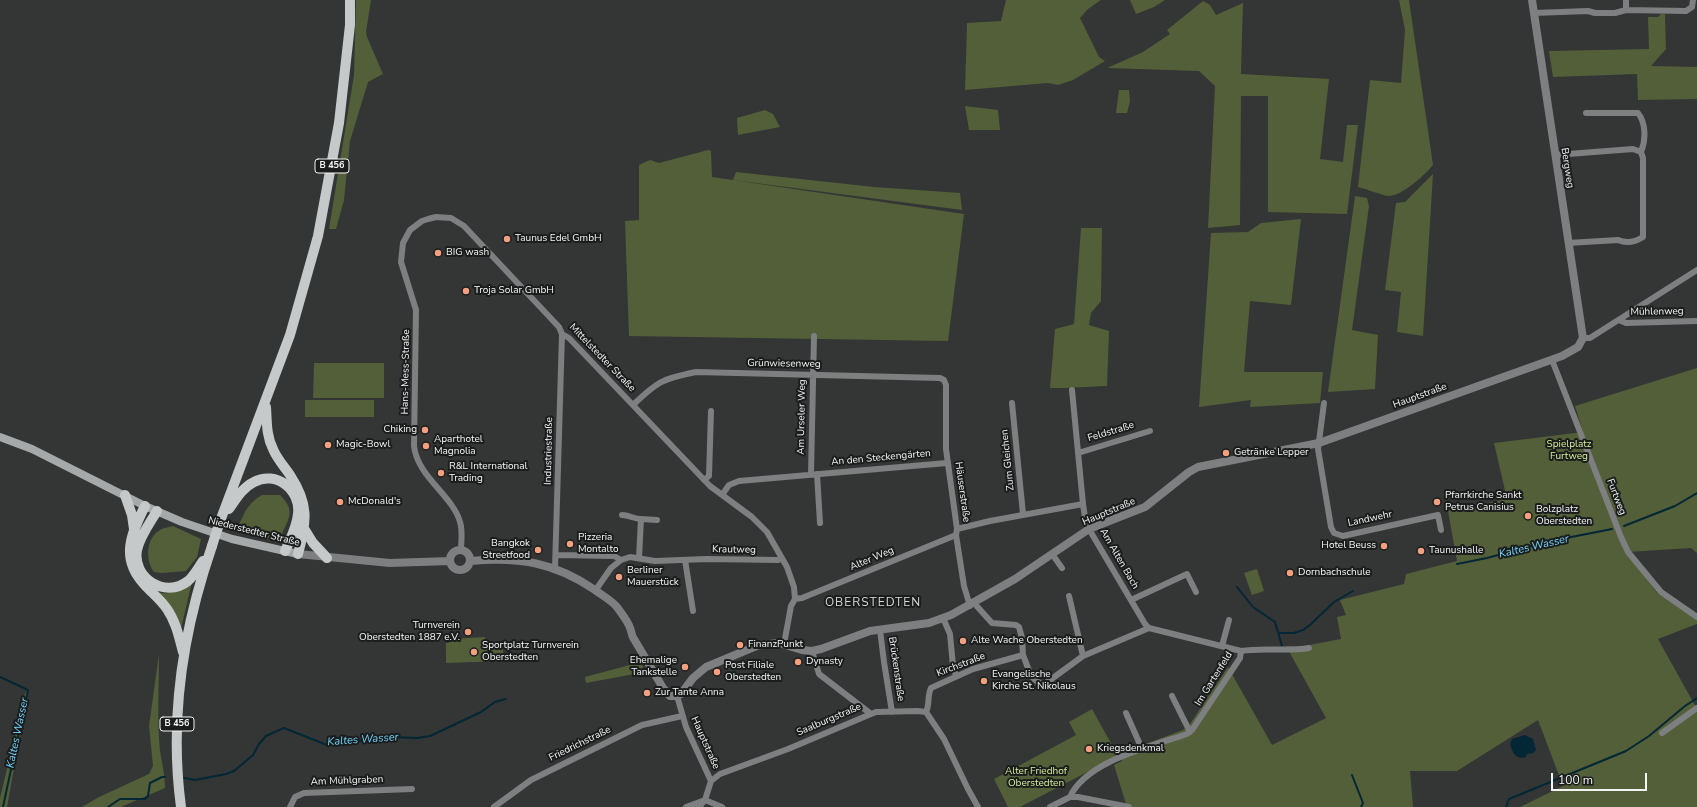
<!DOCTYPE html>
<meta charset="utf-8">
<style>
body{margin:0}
#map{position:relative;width:1697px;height:807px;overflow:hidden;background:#333635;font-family:"Nunito Sans",sans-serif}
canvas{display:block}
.scale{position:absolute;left:1551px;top:773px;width:96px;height:18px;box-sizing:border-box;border:2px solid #f3f5f5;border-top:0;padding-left:5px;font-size:12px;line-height:14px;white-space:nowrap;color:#f3f5f5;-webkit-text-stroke:3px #1b1d1c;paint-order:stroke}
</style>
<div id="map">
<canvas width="1697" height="807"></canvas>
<div class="scale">100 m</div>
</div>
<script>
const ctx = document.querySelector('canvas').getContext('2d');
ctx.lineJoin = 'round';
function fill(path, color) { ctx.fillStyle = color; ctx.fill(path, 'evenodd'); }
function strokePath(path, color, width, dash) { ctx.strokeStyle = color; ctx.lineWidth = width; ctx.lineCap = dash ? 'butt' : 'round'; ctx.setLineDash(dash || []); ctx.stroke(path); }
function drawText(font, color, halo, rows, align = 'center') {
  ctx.font = font + ' "Nunito Sans",sans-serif'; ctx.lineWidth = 4; ctx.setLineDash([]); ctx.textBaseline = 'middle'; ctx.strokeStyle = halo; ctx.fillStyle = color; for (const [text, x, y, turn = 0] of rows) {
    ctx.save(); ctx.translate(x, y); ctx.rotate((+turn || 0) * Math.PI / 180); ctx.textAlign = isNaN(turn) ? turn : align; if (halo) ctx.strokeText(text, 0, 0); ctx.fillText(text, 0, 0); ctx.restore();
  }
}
fill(new Path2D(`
 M 356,0 L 371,0 L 366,32 L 367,37 L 383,74 L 368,82 L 350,141 L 344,200 L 336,229 L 329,229 L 354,75 Z
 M 1006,0 L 1101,0 L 1088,9 L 1080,18 L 1099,57 L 1105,61 L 1073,80 L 1058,85 L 1048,83 L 965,90 L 967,23 L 1001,21 Z
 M 1130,0 L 1165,0 L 1154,7 L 1136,14 Z
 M 1399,0 L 1409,0 L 1433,165 C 1426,174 1401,197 1388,196 C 1382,195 1366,189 1358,187 L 1370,80 L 1401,83 L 1405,30 Z
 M 1203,1 L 1210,5 L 1216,15 L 1243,3 L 1241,74 L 1329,79 L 1320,159 L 1343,162 L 1347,125 L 1358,125 L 1347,214 L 1268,212 L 1268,96 L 1241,96 L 1240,225 L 1208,228 L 1215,86 L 1199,71 L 1107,68 L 1143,52 L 1170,34 L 1167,30 Z
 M 1661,14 L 1665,14 L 1666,49 L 1651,66 L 1697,67 L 1697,99 L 1638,100 L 1637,74 L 1553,77 L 1549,51 L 1649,49 L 1648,17 L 1658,17 Z
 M 1119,90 L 1129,90 L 1130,101 L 1127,113 L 1116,113 Z
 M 965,106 L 998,110 L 1000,130 L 969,130 Z
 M 765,110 L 773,114 L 780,127 L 738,135 L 737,118 Z
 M 708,150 L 711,151 L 712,177 L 964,214 L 948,341 L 629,336 L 625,221 L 639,220 L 639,165 L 650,160 L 659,163 Z
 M 736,172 L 874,187 L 960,193 L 962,210 L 733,180 Z
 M 1433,174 L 1423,336 L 1397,332 L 1401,292 L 1385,290 L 1396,203 L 1405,202 Z
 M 1355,196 L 1367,198 L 1369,206 L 1352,330 L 1378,335 L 1375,389 L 1328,392 Z
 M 1301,219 L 1291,305 L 1250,301 L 1244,372 L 1323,372 L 1320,403 L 1250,407 L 1251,400 L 1199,407 L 1211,233 L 1248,232 L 1261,223 Z
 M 1081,228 L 1102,228 L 1101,301 L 1091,313 L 1089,325 L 1109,331 L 1107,386 L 1064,388 L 1050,388 L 1055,329 L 1074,324 Z
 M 314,363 L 384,363 L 384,398 L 313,398 Z
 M 1697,368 L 1697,553 L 1691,548 L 1627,552 L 1657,593 L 1697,620 L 1697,624 L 1658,639 L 1697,709 L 1697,807 L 1520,807 L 1563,786 L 1538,720 L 1457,771 L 1410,771 L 1413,807 L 1127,807 L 1114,765 L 1122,761 L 1119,754 L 1183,730 L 1190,724 L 1228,667 L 1272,745 L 1326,718 L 1286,646 L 1299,647 L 1341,639 L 1337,617 L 1346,615 L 1340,600 L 1404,584 L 1406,574 L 1457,561 L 1448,511 L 1507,499 L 1494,443 L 1583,432 L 1575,406 Z
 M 305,400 L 374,400 L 374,417 L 305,417 Z
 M 262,495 L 280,495 C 295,510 290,516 282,534 C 264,543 255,537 238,527 C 245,512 247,504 262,495 Z
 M 173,526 L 201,539 L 197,557 L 186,571 L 162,573 L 154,572 C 145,560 146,538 160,530 C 163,528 169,527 173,526 Z
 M 1257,569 L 1264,591 L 1252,595 L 1244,573 Z
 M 192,582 L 179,637 L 152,591 C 168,596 178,592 192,582 Z
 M 485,637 L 486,642 L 503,642 L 503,661 L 446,663 L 446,643 L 449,643 L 449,639 Z
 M 159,654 C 159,686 157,719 160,751 C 162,763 165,775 165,788 L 121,807 L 82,807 L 99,797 L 149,774 L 153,766 L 149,726 Z
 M 641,662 L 645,672 L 586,683 L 585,677 Z
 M 28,690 L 7,807 L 0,807 L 0,798 L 25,694 Z
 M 1092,709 L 1118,756 L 1020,807 L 1008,807 L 994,779 L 1076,735 L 1069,722 Z`), '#535f38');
fill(new Path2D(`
 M 1525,735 L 1533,739 L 1536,750 L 1533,753 L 1527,754 L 1526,757 C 1515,760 1513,753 1510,744 L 1512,739 Z`), '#032735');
strokePath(new Path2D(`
 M 1624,526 L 1675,506 L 1697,493
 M 1457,564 L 1487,558 L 1551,541 L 1612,529
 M 1237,587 L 1253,607 L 1275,622 L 1282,646
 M 1278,633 L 1294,633 L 1303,630 L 1310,625 L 1334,602 L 1353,591
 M 0,677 L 28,690 L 3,807
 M 1352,775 L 1363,803 L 1361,807
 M 184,778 L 195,780 L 226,774 L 234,771 L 253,755 L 259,744 L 266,736 L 284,728 L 327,745 L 390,737 L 417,738 L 430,736 L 445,729 L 481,712 L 495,702 L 506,699
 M 108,807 L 120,799 L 145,799 L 148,796 L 150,783 L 162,777 L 165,777
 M 1506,807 L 1509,799 L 1626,751 L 1649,736 L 1685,706 L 1697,698`), '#032735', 2);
strokePath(new Path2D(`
 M 1626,10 L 1626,0
 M 1534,13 L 1588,11 L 1595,13 L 1615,13 L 1626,10 L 1686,11 L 1692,7 L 1693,0
 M 1586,113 L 1638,113 C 1646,123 1646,140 1641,152
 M 1555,155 L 1633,149 L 1641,152 L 1643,158 L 1643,237 C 1635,242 1627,244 1618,240 L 1568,243
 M 1619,320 L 1626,323 L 1697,321
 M 1583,338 L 1590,338 L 1697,270
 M 1552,360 L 1621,537 L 1628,552 L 1661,592 L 1697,617
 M 1012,403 L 1023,514
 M 1324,403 L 1318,449 L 1331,527 L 1334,533 L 1343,536 L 1438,515 L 1441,530
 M 633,405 C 658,381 662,379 696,372 L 940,378 L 944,380 L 946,385 L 946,449 L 957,529 L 956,535 L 964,586 L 970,606
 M 1078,453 L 1150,431
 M 811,474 L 814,336
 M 817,474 L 820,523
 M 704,480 L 709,476 L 711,411
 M 722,495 L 729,485 L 739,481 L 947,463
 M 622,515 C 629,515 634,519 641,519
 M 957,529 L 990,521 L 1083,504
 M 461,550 C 461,541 463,531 460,522 C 453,496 417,476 414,446 L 416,310 L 401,262 L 403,243 L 410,230 L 422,221 L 428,219 L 436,217 L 451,218 L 464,226 L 559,327 L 562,334 L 569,338 L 710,486 L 752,517 L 767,532 L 787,567 L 794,587 L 795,599 L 791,606 L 784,644
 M 1052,554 L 1062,568
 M 556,555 L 614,556 L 621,560 L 630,557 L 655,561 L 707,559 L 778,560 L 782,558
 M 639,558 L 641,519 L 657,520
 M 685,560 L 693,611
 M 555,568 L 562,334
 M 595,591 L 611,568 L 621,560
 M 1069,596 L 1083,656
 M 795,599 L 802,598 L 956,535
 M 1131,600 L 1187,574 L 1196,592
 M 974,603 L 992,623 L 1016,625 L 1019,627 L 1022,638 L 1023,655
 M 943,618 L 950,634 L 953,666 L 956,676
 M 1149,628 L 1241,651
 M 880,630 L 884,662 L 892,712
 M 1222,646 L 1229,620
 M 812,651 L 819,674 L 871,714
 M 677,696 L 686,727 L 711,781 L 705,800 L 699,807
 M 1172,696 L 1190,732
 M 926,712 C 930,704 927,696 931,688 L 973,669 L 1023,655 C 1028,666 1031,686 1046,683 L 1083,656 L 1149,628 L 1145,624 L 1086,524 L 1083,504 L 1072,390
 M 1126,713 L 1142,749
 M 1662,733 L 1697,708
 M 711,781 L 720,774 L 788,749 L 871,714 L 876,712 L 918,711 L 926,712 L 944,739 L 968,789 L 978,807
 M 1070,797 C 1086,761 1152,746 1187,734 L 1192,730 L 1240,658 L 1241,651 C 1264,647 1286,652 1309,648
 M 705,800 L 722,807
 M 290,807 L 295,797 L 304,793 L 412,789
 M 494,807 L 531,780 L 642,725 L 682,716
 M 686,807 L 705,800
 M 1050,807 L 1070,797 L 1078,797 L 1129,807`), '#7e7f80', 6);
strokePath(new Path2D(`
 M450 560a10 10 0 1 1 20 0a10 10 0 1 1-20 0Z
 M 298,554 L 390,563 L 450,561
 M 470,561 C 520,557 554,562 595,590 C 603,596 611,600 617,607 C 621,613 628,621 630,628 C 632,632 631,635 634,639 L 663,688 L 670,696 L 677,696 L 681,694 L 693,678 L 706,667 L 759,645 L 779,643 L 802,650 L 812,651 L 821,649 L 870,631 L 929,623 L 951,615 L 1015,579 L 1089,529 L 1145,507 L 1189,472 L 1198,467 L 1319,443 L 1562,356 L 1578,347 L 1583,338 L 1532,0`), '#7e7f80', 8);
strokePath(new Path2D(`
 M 0,437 L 32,449 L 145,506 L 182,522 L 232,539 L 298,554`), '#a6a9a9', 8);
strokePath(new Path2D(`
 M 266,407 C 267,421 266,435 273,449 C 277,459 284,466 290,475 C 309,504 307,521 298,554
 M 125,495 L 132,515 L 134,529
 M 145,506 C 131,534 120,558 144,584 C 152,593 161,600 167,609 C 176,622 179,637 183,652
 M 229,509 C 236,499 242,488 254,482 C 276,470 301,490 298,514 C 297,527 290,540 285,551
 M 157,511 C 150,523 140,536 137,550 C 132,578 165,599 188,581 C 194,576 198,568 203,561
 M 219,524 L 290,335 L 318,236 L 339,123 L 350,25 L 350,0
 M 305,530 L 313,543 L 327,558
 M 181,807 C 169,718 183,630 212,546`), '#c6c9ca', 10);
strokePath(new Path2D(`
 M 212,546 L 219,524`), '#c6c9ca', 10);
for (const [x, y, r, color] of [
 [507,239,4,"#f2a07f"],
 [438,253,4,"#f2a07f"],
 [466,291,4,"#f2a07f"],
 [425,430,4,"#f2a07f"],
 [328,445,4,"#f2a07f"],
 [426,446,4,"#f2a07f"],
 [1226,453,4,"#f2a07f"],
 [441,473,4,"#f2a07f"],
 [340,502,4,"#f2a07f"],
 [1437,502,4,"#f2a07f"],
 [1528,516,4,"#f2a07f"],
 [570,544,4,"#f2a07f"],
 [1384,546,4,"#f2a07f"],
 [538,550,4,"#f2a07f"],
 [1421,551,4,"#f2a07f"],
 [1290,573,4,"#f2a07f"],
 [619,577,4,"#f2a07f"],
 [468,632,4,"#f2a07f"],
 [963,641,4,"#f2a07f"],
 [740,645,4,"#f2a07f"],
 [474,652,4,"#f2a07f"],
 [798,662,4,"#f2a07f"],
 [685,667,4,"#f2a07f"],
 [717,672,4,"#f2a07f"],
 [984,681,4,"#f2a07f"],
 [647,693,4,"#f2a07f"],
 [1089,749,4,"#f2a07f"]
]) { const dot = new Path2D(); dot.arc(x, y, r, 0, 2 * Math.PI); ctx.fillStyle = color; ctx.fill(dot); strokePath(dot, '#1b1d1c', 1.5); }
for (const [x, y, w] of [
 [332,166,34],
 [177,724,34]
]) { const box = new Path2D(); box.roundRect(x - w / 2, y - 7, w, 14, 3); ctx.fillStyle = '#1b1d1c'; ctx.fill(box); strokePath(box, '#f3f5f5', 1); }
drawText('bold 9px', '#f3f5f5', null, [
 ["B 456",332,166],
 ["B 456",177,724]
]);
drawText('10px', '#f3f5f5', '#1b1d1c', [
 ["Bergweg",1567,168,81],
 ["Mühlenweg",1657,312,-1],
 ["Mittelstedter Straße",602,358,46],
 ["Grünwiesenweg",784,364,1],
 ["Hans-Mess-Straße",406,372,-89],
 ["Hauptstraße",1420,396,-20],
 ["Am Urseler Weg",802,417,-89],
 ["Feldstraße",1111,432,-17],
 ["Industriestraße",549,451,-89],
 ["An den Steckengärten",881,458,-5],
 ["Zum Gleichen",1008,460,-96],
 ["Häuserstraße",962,492,82],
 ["Furtweg",1616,497,69],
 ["Hauptstraße",1109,512,-23],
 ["Landwehr",1370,519,-12],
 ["Niederstedter Straße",254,532,14],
 ["Krautweg",734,550,1],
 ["Alter Weg",872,559,-23],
 ["Am Alten Bach",1119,559,60],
 ["Kirchstraße",961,665,-21],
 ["Brückenstraße",896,669,82],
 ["Im Gartenfeld",1214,679,-58],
 ["Saalburgstraße",829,720,-23],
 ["Hauptstraße",705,743,66],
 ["Friedrichstraße",580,744,-26],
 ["Am Mühlgraben",347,781,-2]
]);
drawText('10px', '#f3f5f5', '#1b1d1c', [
 ["Taunus Edel GmbH",515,239],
 ["BIG wash",446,253],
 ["Troja Solar GmbH",474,291],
 ["Chiking",417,430,"right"],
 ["Aparthotel",434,440],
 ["Magnolia",434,452],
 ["Magic-Bowl",336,445],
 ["Getränke Lepper",1234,453],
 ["R&L International",449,467],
 ["Trading",449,479],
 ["Pfarrkirche Sankt",1445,496],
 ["Petrus Canisius",1445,508],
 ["McDonald's",348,502],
 ["Bolzplatz",1536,510],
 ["Oberstedten",1536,522],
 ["Pizzeria",578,538],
 ["Montalto",578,550],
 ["Bangkok",530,544,"right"],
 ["Streetfood",530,556,"right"],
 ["Hotel Beuss",1376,546,"right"],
 ["Taunushalle",1429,551],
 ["Berliner",627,571],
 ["Mauerstück",627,583],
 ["Dornbachschule",1298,573],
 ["Turnverein",460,626,"right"],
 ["Oberstedten 1887 e.V.",460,638,"right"],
 ["Alte Wache Oberstedten",971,641],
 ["FinanzPunkt",748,645],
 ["Sportplatz Turnverein",482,646],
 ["Oberstedten",482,658],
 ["Ehemalige",677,661,"right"],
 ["Tankstelle",677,673,"right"],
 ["Dynasty",806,662],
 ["Post Filiale",725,666],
 ["Oberstedten",725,678],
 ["Evangelische",992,675],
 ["Kirche St. Nikolaus",992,687],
 ["Zur Tante Anna",655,693],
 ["Kriegsdenkmal",1097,749]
], 'left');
drawText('10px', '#d5ee9d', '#1b1d1c', [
 ["Spielplatz",1569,445],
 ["Furtweg",1569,457],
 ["Alter Friedhof",1036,772],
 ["Oberstedten",1036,784]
]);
drawText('italic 11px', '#74d3fc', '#1b1d1c', [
 ["Kaltes Wasser",1534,547,-13],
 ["Kaltes Wasser",18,733,-78],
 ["Kaltes Wasser",363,740,-4]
]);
ctx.letterSpacing = '1px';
drawText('12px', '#d5d9d7', '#1b1d1c', [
 ["OBERSTEDTEN",873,603]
]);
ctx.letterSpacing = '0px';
</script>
